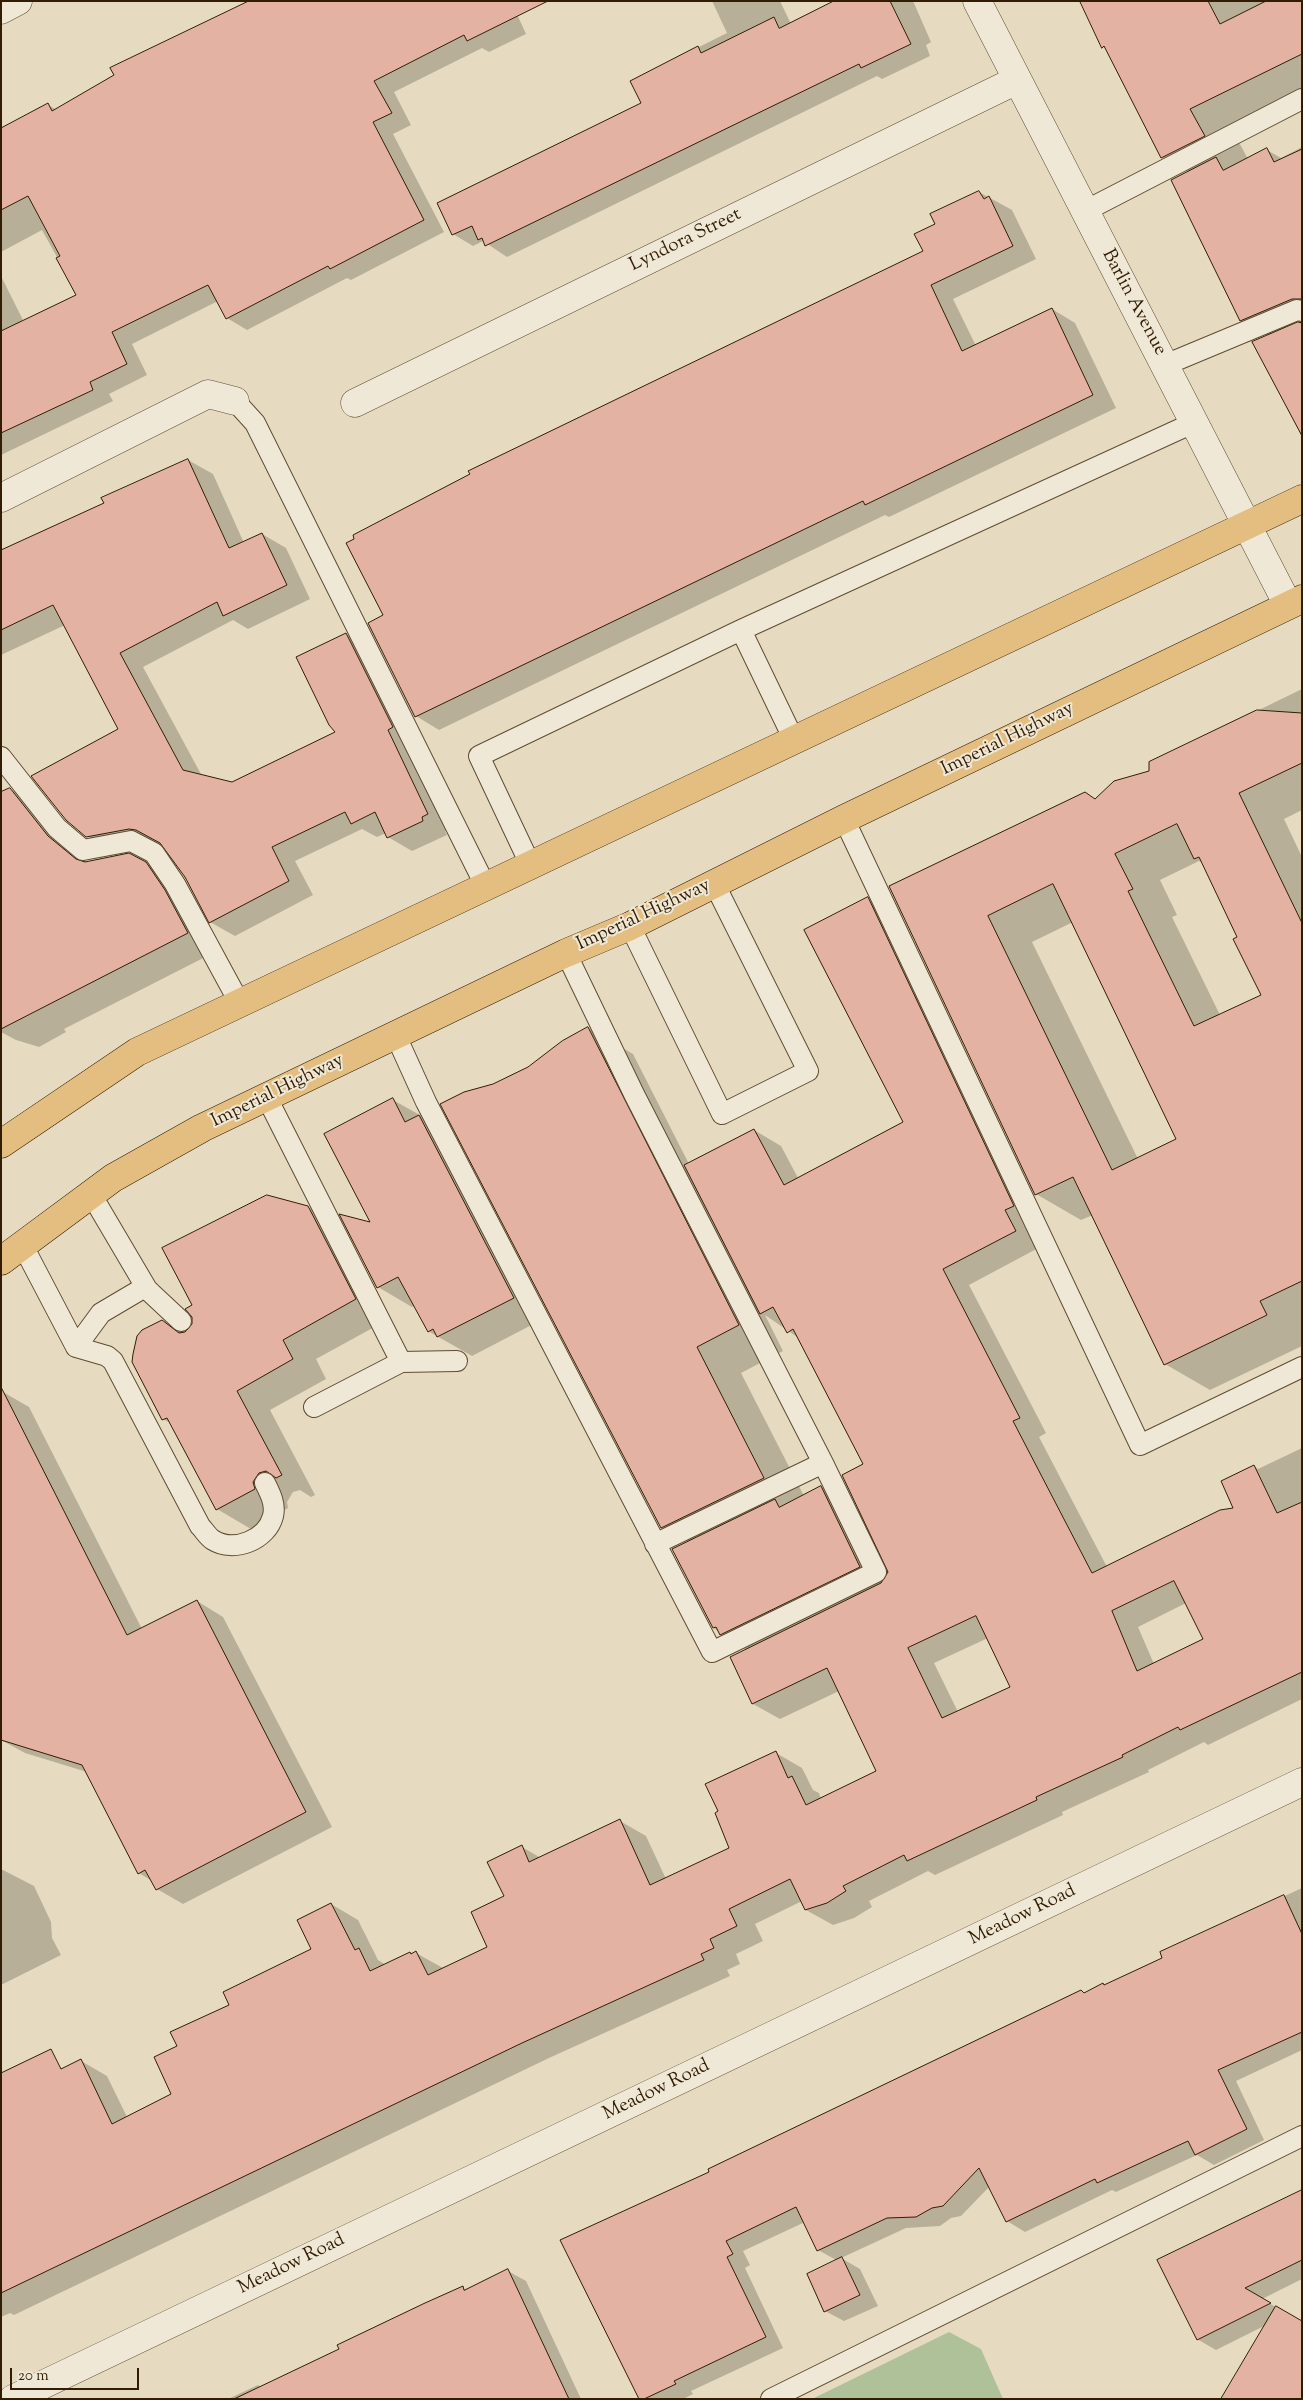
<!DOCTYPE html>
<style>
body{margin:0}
#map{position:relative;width:1303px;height:2400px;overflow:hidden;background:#e6dbc0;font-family:"Sorts Mill Goudy",serif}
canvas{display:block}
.frame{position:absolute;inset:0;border:2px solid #321d04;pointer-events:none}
.scale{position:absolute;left:10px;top:2368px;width:129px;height:22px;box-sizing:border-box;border:2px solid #321d04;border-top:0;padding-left:6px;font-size:15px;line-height:18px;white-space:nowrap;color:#321d04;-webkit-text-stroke:4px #efe8d6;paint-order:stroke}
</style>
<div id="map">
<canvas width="1303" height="2400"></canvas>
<div class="frame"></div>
<div class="scale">20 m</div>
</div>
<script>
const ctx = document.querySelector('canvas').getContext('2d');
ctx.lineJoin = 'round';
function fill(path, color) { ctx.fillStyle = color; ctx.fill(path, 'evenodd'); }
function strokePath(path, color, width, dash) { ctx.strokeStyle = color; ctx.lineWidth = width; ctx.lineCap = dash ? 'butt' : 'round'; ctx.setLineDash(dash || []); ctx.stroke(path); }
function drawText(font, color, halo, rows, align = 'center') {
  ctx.font = font + ' "Sorts Mill Goudy",serif'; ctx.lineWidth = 4; ctx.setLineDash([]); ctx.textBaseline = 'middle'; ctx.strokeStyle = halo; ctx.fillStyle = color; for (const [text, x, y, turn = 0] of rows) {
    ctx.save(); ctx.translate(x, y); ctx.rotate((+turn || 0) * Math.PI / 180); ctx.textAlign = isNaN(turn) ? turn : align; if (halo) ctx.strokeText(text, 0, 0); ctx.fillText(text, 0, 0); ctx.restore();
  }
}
fill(new Path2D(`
 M 949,2332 L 981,2349 L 1003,2399 L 812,2399 Z`), '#aec198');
fill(new Path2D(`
 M 712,1 L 780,1 L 791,24 L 837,1 L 913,1 L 931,42 L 926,45 L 930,56 L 882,79 L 877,76 L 507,257 L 483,241 L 473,246 L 453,234 L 642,104 L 631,81 L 727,33 Z
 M 1082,1 L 1302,1 L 1302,102 L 1235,135 L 1248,159 L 1267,150 L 1281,158 L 1302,147 L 1302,419 L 1269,336 L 1241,320 L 1188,172 L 1162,157 L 1107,49 L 1103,47 Z
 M 516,12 L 526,34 L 489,52 L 482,48 L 394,92 L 411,125 L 393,134 L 444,232 L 351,280 L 347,278 L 247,330 L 227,318 L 218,301 L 132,344 L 147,375 L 109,394 L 113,401 L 1,455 L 1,276 L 24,322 L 78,295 L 42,230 L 1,252 L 1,129 L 48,105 L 57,110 Z
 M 979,192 L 1012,210 L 1036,259 L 953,299 L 976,346 L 1052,309 L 1075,323 L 1116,408 L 889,517 L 885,515 L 439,730 L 416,716 L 385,616 L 925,252 L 937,225 Z
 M 188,460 L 213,474 L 244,543 L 262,534 L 286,548 L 310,599 L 248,629 L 233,620 L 143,667 L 202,776 L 232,783 L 337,733 L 346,634 L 370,648 L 452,828 L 445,831 L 447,835 L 412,851 L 388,837 L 386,833 L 377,837 L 362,829 L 295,861 L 313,895 L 235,936 L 210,922 L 186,877 L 162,844 L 155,843 L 112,851 L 87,836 L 120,730 L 65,625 L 1,655 L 1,552 L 105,503 Z
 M 1302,689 L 1302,810 L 1284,819 L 1302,857 L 1302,1346 L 1210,1390 L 1165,1364 L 1093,1215 L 1081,1220 L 1036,1194 L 891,887 L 1085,793 L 1096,800 L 1150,772 L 1150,763 ZM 1199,861 L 1203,863 L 1239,938 L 1262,996 L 1220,1015 L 1172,917 L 1177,915 L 1160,880 ZM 1073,922 L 1178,1140 L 1138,1159 L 1032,942 Z
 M 10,789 L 40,806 L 77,854 L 87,863 L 145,863 L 175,881 L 217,951 L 64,1029 L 66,1032 L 39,1047 L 16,1040 L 1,1032 L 1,794 Z
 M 868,899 L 895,914 L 1042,1246 L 969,1285 L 1046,1433 L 1039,1437 L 1107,1567 L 1235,1509 L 1254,1466 L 1258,1469 L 1302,1448 L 1302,1699 L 1208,1745 L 1204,1742 L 1148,1770 L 1149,1772 L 1062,1812 L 1063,1815 L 935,1875 L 928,1871 L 869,1901 L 872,1907 L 854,1918 L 833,1925 L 806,1910 L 802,1901 L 755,1924 L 763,1941 L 736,1954 L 740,1964 L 727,1970 L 730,1976 L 549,2058 L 14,2315 L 10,2313 L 1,2317 L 1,2094 L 59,2067 L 63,2069 L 81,2061 L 107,2076 L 127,2117 L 173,2095 L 178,2046 L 231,2005 L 313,1950 L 331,1904 L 358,1920 L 378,1960 L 386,1965 L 410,1953 L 416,1953 L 443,1968 L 489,1948 L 522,1847 L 541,1858 L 620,1821 L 646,1836 L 666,1879 L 731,1849 L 776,1753 L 802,1768 L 813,1790 L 819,1793 L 821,1799 L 878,1771 L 839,1691 L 780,1719 L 753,1704 L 731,1657 L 747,1650 L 721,1634 L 714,1628 L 688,1542 L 662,1527 L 494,1085 L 529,1068 L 588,1028 L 633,1054 L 689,1164 L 754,1130 L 781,1146 L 798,1178 L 904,1122 ZM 765,1315 L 800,1339 L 865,1465 L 860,1510 L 821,1487 L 804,1496 L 741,1373 L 783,1351 ZM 1186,1603 L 1204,1640 L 1154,1664 L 1138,1627 ZM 988,1638 L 1012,1687 L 958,1712 L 934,1663 Z
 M 393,1100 L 427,1119 L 547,1317 L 472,1356 L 428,1331 L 415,1305 L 412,1307 L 378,1287 L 372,1224 Z
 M 308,1207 L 342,1227 L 389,1319 L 316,1359 L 326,1379 L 270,1410 L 315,1495 L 311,1497 L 300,1490 L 293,1492 L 287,1502 L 288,1508 L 251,1529 L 217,1509 L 172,1424 L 163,1419 L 162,1321 L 186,1333 Z
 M 3,1392 L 29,1407 L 142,1629 L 197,1601 L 223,1617 L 332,1827 L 183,1904 L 157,1889 L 152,1881 L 139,1873 L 87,1772 L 25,1753 L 1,1740 Z
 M 1,1869 L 34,1886 L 51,1922 L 52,1938 L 61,1955 L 1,1985 Z
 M 1302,1888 L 1302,2050 L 1236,2081 L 1264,2140 L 1214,2165 L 1197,2155 L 1116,2192 L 1112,2190 L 1025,2232 L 1007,2221 L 990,2186 L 961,2216 L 951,2218 L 940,2226 L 906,2228 L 841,2258 L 860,2269 L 878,2306 L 844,2321 L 825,2311 L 838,2261 L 818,2250 L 805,2222 L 743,2251 L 750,2265 L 745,2268 L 783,2348 L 691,2391 L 693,2394 L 683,2399 L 641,2399 L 711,2173 L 1081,1991 L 1085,1994 L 1105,1986 L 1164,1959 L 1161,1953 Z
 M 1302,2192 L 1302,2279 L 1262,2299 L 1302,2322 L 1266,2325 L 1216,2350 L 1197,2339 Z
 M 508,2271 L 526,2281 L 581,2399 L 228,2399 L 258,2385 L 261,2387 L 340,2350 L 462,2288 L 467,2290 Z`), '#0003');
const building = new Path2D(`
 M 249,1 L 548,1 L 467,41 L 464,35 L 374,81 L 392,113 L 373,122 L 424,220 L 330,269 L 328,266 L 226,319 L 208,285 L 112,332 L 127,364 L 90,382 L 93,390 L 1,433 L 1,331 L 76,295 L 56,258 L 60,256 L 28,196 L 1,210 L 1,128 L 48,103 L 52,111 L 114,75 L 110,68 Z
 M 834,1 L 890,1 L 911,44 L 861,68 L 859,64 L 485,246 L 482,238 L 478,240 L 472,226 L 452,235 L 437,203 L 641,103 L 630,81 L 698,46 L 701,53 L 774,17 L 779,28 Z
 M 1080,1 L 1208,1 L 1220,24 L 1266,1 L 1302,1 L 1302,54 L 1190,109 L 1205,136 L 1161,158 L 1104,46 L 1102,48 Z
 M 1267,148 L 1274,162 L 1302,149 L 1302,299 L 1292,299 L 1240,321 L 1171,180 L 1216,157 L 1223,170 Z
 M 979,191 L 984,199 L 989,196 L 1013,246 L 931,285 L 962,351 L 1052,308 L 1093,395 L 865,505 L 863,501 L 415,717 L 368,623 L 383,615 L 346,543 L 354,539 L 353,535 L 470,474 L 468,471 L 923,251 L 914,234 L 935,224 L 930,214 Z
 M 1298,322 L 1302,323 L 1302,436 L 1252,342 Z
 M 188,459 L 229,548 L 262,533 L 287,585 L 223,616 L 217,602 L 120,653 L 183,770 L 232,782 L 335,732 L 329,725 L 296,657 L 346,633 L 393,727 L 388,730 L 428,814 L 422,817 L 423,821 L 387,838 L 375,812 L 351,824 L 345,812 L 272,847 L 289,881 L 209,923 L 185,877 L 160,843 L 136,830 L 129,829 L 86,837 L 66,820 L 31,776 L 118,729 L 53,605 L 1,630 L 1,550 L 104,503 L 101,498 Z
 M 1257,710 L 1302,713 L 1302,763 L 1239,793 L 1302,923 L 1302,1281 L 1260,1301 L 1267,1315 L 1164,1365 L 1073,1177 L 1035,1195 L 889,886 L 1085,792 L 1095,799 L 1114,781 L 1149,771 L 1149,762 ZM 1177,824 L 1194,859 L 1199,857 L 1237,937 L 1233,939 L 1261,995 L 1194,1026 L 1128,891 L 1133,889 L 1115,854 ZM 1053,884 L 1176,1139 L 1112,1170 L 988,916 Z
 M 10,788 L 48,836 L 76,859 L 85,862 L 129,853 L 146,862 L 165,890 L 188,933 L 1,1029 L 1,792 Z
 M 868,897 L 1014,1206 L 1005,1210 L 1016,1231 L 943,1269 L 1020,1418 L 1013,1421 L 1092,1573 L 1220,1510 L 1233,1508 L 1221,1481 L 1254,1465 L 1277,1513 L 1302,1502 L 1302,1672 L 1180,1730 L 1178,1727 L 1122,1755 L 1123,1757 L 1036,1797 L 1037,1800 L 907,1861 L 904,1855 L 843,1886 L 846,1891 L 827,1903 L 805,1910 L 790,1879 L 729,1909 L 737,1926 L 710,1939 L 714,1948 L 701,1954 L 704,1960 L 522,2043 L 1,2293 L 1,2073 L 51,2049 L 61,2069 L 81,2059 L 112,2124 L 171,2094 L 154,2057 L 177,2046 L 170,2032 L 229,2005 L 223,1992 L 311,1949 L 297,1920 L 331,1903 L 355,1950 L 359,1948 L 370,1971 L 410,1952 L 411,1954 L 416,1951 L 428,1975 L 487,1947 L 471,1912 L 504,1896 L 487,1862 L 522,1845 L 529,1862 L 620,1819 L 650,1885 L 729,1848 L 715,1813 L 718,1811 L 705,1784 L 776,1751 L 788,1778 L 792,1776 L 806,1805 L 876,1771 L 827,1668 L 752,1704 L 730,1657 L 881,1583 L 888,1572 L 842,1475 L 863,1464 L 793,1329 L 787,1333 L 773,1307 L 760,1314 L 684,1165 L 754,1129 L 784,1185 L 903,1122 L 804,930 ZM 1174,1581 L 1203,1639 L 1137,1671 L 1112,1611 ZM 976,1616 L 1010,1687 L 942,1718 L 908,1648 Z
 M 588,1027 L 739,1325 L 697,1347 L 764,1478 L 661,1528 L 440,1104 L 464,1092 L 493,1084 L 528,1067 L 562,1041 Z
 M 393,1098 L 405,1122 L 419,1115 L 514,1298 L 437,1337 L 433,1329 L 428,1332 L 398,1277 L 377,1288 L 339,1214 L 370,1222 L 324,1134 Z
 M 267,1195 L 308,1206 L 356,1299 L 283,1340 L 293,1359 L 237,1391 L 282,1475 L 276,1478 L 266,1471 L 259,1473 L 253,1482 L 255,1489 L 216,1510 L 167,1418 L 162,1420 L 132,1362 L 133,1354 L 137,1336 L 142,1330 L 162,1320 L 179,1333 L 185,1332 L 192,1324 L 192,1317 L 185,1309 L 192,1305 L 162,1248 Z
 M 1,1387 L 127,1635 L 197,1600 L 306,1812 L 156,1890 L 145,1870 L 138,1874 L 82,1765 L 1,1740 Z
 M 821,1486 L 860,1567 L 720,1635 L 716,1627 L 713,1628 L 672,1549 L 775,1499 L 779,1507 Z
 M 1284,1895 L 1302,1934 L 1302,2032 L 1218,2070 L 1247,2129 L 1195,2155 L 1188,2141 L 1097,2183 L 1095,2179 L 1006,2222 L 979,2168 L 943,2206 L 932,2208 L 916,2217 L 887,2218 L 817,2251 L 796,2207 L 726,2241 L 733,2254 L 727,2257 L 766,2337 L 674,2381 L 676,2384 L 644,2399 L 639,2399 L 560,2240 L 709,2172 L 708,2169 L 1081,1990 L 1084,1993 L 1103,1983 L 1104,1985 L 1162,1958 L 1160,1952 Z
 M 1302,2190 L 1302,2260 L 1245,2288 L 1271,2303 L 1197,2340 L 1157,2260 Z
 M 842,2257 L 860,2295 L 824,2312 L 807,2274 Z
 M 508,2269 L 569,2399 L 234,2399 L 339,2349 L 337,2345 L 425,2303 L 463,2286 L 464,2290 Z
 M 1276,2306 L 1302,2321 L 1302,2399 L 1221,2399 Z`);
fill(building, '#e4b2a2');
strokePath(building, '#321d04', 1);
const service = new Path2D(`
 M 1085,211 L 1302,99
 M 1165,365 L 1297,310 L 1302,311
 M 235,401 L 255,423 L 485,885
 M 741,630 L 793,738
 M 1,757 L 57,828 L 83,850 L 131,841 L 154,853 L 175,884 L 239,1002
 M 844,819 L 1140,1445 L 1302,1367
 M 530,864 L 479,756 L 741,630 L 1193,423
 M 630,926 L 722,1114 L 808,1071 L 714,883
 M 396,1036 L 426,1102 L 712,1652 L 876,1572 L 823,1463 L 634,1094 L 566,953
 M 266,1096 L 401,1362 L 457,1361
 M 91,1194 L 147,1289
 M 22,1244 L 76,1347
 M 181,1321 L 151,1293 L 147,1289 L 140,1290 L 101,1313 L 76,1347 L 107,1356 L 113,1361 L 200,1526 C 204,1530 208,1537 213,1540 C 234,1553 267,1540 273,1516 C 276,1504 270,1493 265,1483
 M 314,1407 L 401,1362
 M 655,1544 L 823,1463
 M 771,2399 L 1302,2136`);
const minor = new Path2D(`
 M 977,1 L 1288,605
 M 1,10 L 18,1
 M 355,403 L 1017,80
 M 1,498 L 208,394 L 235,401
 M 13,2399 L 1302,1782`);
const primary = new Path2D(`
 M 1,1144 L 137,1052 L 1302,499
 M 1,1261 L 113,1178 L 202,1128 L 566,953 L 630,926 L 844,819 L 1302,599`);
strokePath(service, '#5f4c33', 22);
strokePath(minor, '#5f4c33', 29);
strokePath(primary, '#321d04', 29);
strokePath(service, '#efe8d6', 20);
strokePath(minor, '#efe8d6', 28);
strokePath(primary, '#e3be80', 28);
drawText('19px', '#321d04', '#efe8d6', [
 ["Lyndora Street",686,241,-26],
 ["Barlin Avenue",1133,303,62],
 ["Imperial Highway",1008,740,-26],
 ["Imperial Highway",644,916,-25],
 ["Imperial Highway",278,1092,-26],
 ["Meadow Road",1023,1916,-26],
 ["Meadow Road",657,2091,-26],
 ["Meadow Road",292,2265,-26]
]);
</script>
